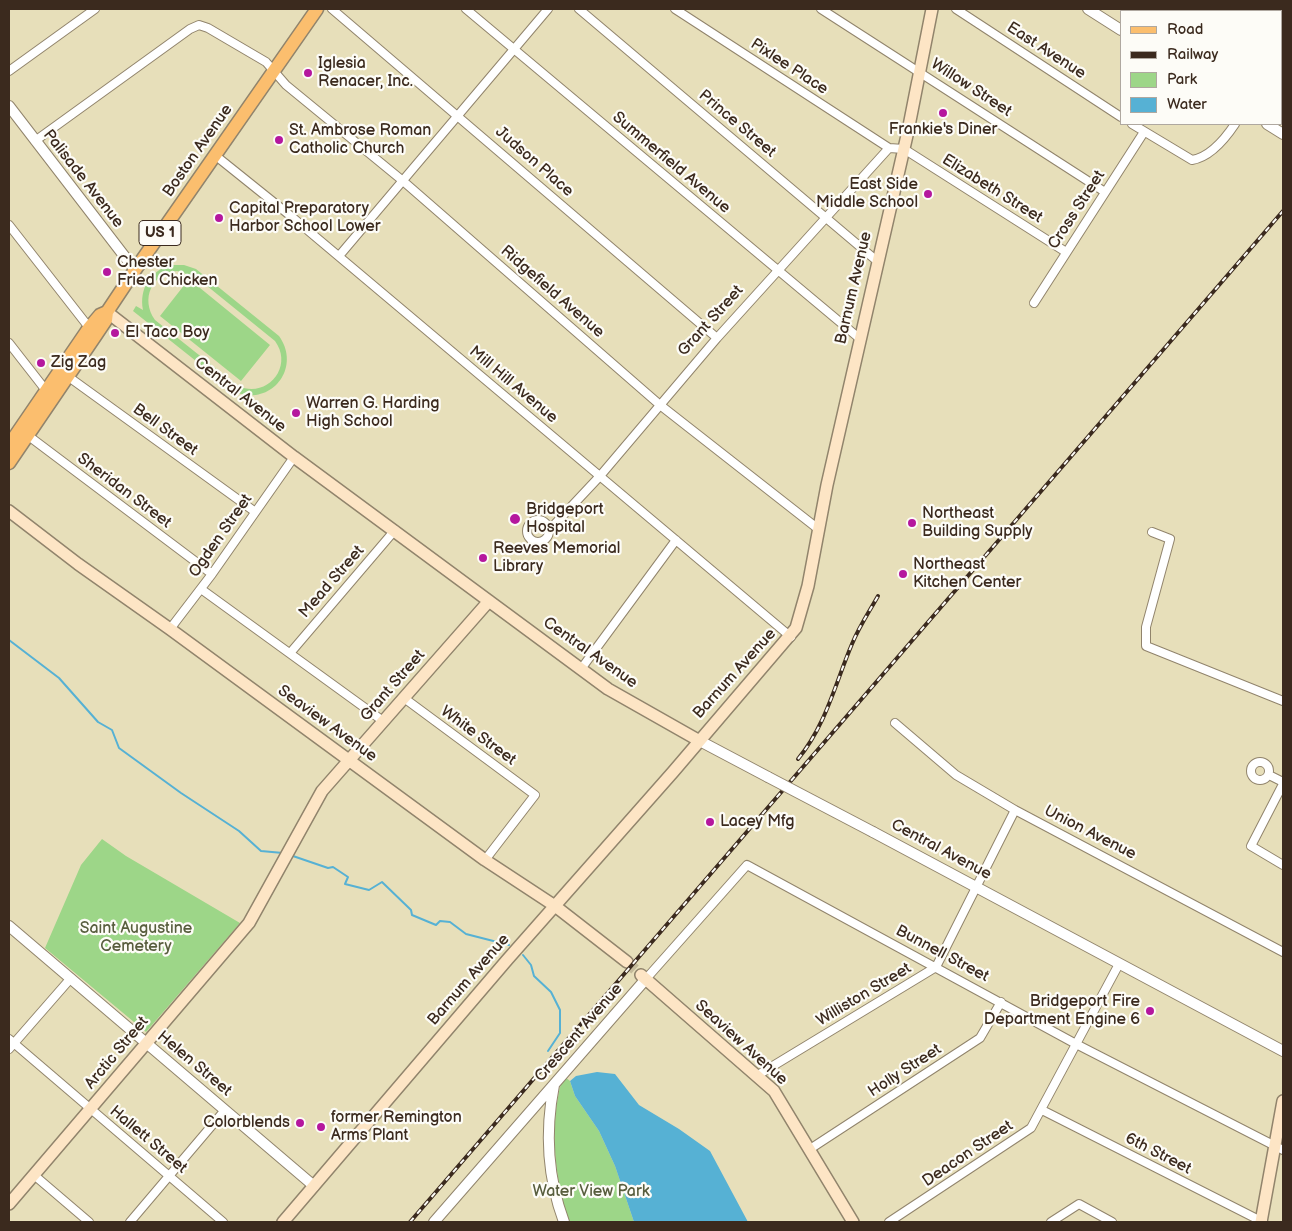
<!DOCTYPE html>
<style>
body{margin:0}
#map{position:relative;width:1292px;height:1231px;overflow:hidden;background:#e7dfba;font-family:"Balsamiq Sans",sans-serif}
canvas{display:block}
.frame{position:absolute;inset:0;border:10px solid #3b2a1e;pointer-events:none}
.legend{position:absolute;left:1120px;top:10px;width:162px;height:115px;box-sizing:border-box;background:#fdfcf7;border:1px solid #afa8a0;margin:0;padding:6px 9px;list-style:none;font-size:15px;color:#3b2a1e}
.legend li{display:flex;align-items:center;gap:10px;height:25px}
.legend b{width:25px;border:1px solid #afa8a0}
</style>
<div id="map">
<canvas width="1292" height="1231"></canvas>
<div class="frame"></div>
<ul class="legend">
<li><b style="height:6px;background:#fbbe6e"></b>Road</li>
<li><b style="height:6px;background:#3b2a1e"></b>Railway</li>
<li><b style="height:14px;background:#9dd688"></b>Park</li>
<li><b style="height:14px;background:#56b1d4"></b>Water</li>
</ul>
</div>
<script>
const ctx = document.querySelector('canvas').getContext('2d');
ctx.lineJoin = 'round';
function fill(path, color) { ctx.fillStyle = color; ctx.fill(path, 'evenodd'); }
function strokePath(path, color, width, dash) { ctx.strokeStyle = color; ctx.lineWidth = width; ctx.lineCap = dash ? 'butt' : 'round'; ctx.setLineDash(dash || []); ctx.stroke(path); }
function drawText(font, color, halo, rows, align = 'center') {
  ctx.font = font + ' "Balsamiq Sans",sans-serif'; ctx.lineWidth = 4.5; ctx.setLineDash([]); ctx.textBaseline = 'middle'; ctx.strokeStyle = halo; ctx.fillStyle = color; for (const [text, x, y, turn = 0] of rows) {
    ctx.save(); ctx.translate(x, y); ctx.rotate((+turn || 0) * Math.PI / 180); ctx.textAlign = isNaN(turn) ? turn : align; if (halo) ctx.strokeText(text, 0, 0); ctx.fillText(text, 0, 0); ctx.restore();
  }
}
fill(new Path2D(`
 M 171,265 L 184,265 L 196,269 L 279,336 C 302,368 271,407 235,392 L 133,311 L 136,306 L 143,310 C 139,289 150,271 171,265 ZM 177,271 L 196,277 L 275,341 C 294,367 267,399 238,386 L 155,320 C 140,299 152,273 177,271 Z
 M 189,279 L 270,345 L 241,381 L 160,316 Z
 M 102,839 L 126,856 L 240,923 L 146,1032 L 45,948 L 81,865 Z
 M 565,1077 L 570,1081 L 575,1096 L 599,1131 L 615,1166 L 634,1222 L 568,1222 C 557,1182 551,1144 557,1103 C 559,1093 559,1085 565,1077 Z`), '#9dd688');
fill(new Path2D(`
 M 597,1072 L 615,1074 L 639,1105 L 679,1129 L 710,1151 L 748,1222 L 634,1222 L 615,1166 L 599,1131 L 575,1096 L 570,1081 L 576,1076 Z`), '#56b1d4');
strokePath(new Path2D(`
 M 9,640 L 59,678 L 98,722 L 112,730 L 119,748 L 181,793 L 239,831 L 261,851 L 283,853
 M 290,855 L 328,868 L 333,867 L 348,877 L 345,884 L 369,890 L 382,882 L 411,910 L 412,915 L 436,925 L 440,921 L 450,922 L 466,934 L 509,945
 M 523,955 L 531,965 L 534,976 L 551,992 L 560,1010 L 560,1033 L 548,1051`), '#56b1d4', 2);
strokePath(new Path2D(`
 M 627,962 L 641,975`), '#c5bb9b', 11, [11, 5.5]);
const minor = new Path2D(`
 M 332,9 L 717,338
 M 466,9 L 859,338
 M 579,9 L 877,261
 M 675,9 L 889,148
 M 821,9 L 1105,192
 M 956,9 L 1121,117
 M 1281,29 L 1283,26
 M 9,71 L 95,9
 M 1132,124 L 1192,160 C 1210,157 1225,139 1235,124
 M 35,141 L 190,29 L 199,25 L 208,28 L 266,62 L 286,85 L 403,181 L 660,405 L 817,528
 M 216,156 L 292,217 L 791,637
 M 9,225 L 91,330
 M 339,256 L 548,9
 M 1034,303 L 1144,132
 M 9,343 L 48,393
 M 66,375 L 254,511
 M 26,434 L 212,574
 M527 531a11 11 0 1 1 22 0a11 11 0 1 1-22 0Z
 M 549,527 L 554,525 L 600,476 L 717,338 L 889,148 L 904,149 L 1066,252
 M 1152,532 L 1170,539 L 1146,627 L 1146,646 L 1283,701
 M 201,589 L 383,721
 M 170,629 L 212,574 L 294,457
 M 291,652 L 395,530
 M 581,669 L 676,540
 M 404,698 L 535,795 L 485,860
 M 895,723 L 956,775 L 1015,810 L 1283,952
 M1251 771a9 9 0 1 1 18 0a9 9 0 1 1-18 0Z
 M 1269,775 L 1283,782
 M 1283,784 L 1251,846 L 1283,865
 M 645,980 L 747,865 L 1076,1044 L 1283,1150
 M 9,1039 L 223,1222
 M 9,1049 L 71,978
 M 758,1075 L 936,967 L 1015,810
 M 1042,1110 L 1263,1222
 M 810,1149 L 980,1038 L 1001,1002
 M 34,1175 L 89,1222
 M 130,1222 L 225,1110
 M 889,1222 L 1031,1128 L 1119,964
 M 1051,1222 L 1079,1204 L 1112,1222`);
const tertiary = new Path2D(`
 M 1088,9 L 1121,30
 M 9,106 L 135,270
 M 1267,124 L 1283,134
 M 698,740 L 768,777
 M 873,832 L 1283,1051
 M 9,926 L 314,1186
 M 554,1085 C 545,1131 548,1179 564,1222
 M 434,1222 L 645,980`);
const secondary = new Path2D(`
 M 107,312 L 294,457 L 608,689 L 698,740
 M 9,511 L 78,564 L 170,629 L 485,860 L 555,906 L 627,962
 M 641,975 L 774,1091 L 853,1222
 M 9,1204 L 249,923 L 322,791 L 489,601
 M 283,1222 L 507,960 L 673,772 L 796,628 L 808,586 L 827,485 L 908,131 L 932,9
 M 1261,1222 L 1283,1101`);
const primary = new Path2D(`
 M 9,445 L 89,328 L 100,315 L 107,312
 M 9,463 L 96,335 L 106,320 L 107,312 L 135,270 L 317,9`);
strokePath(minor, '#91846c', 10);
strokePath(tertiary, '#91846c', 12);
strokePath(secondary, '#91846c', 14);
strokePath(primary, '#91846c', 15);
strokePath(minor, '#fff', 8);
strokePath(tertiary, '#fff', 10);
strokePath(secondary, '#fde5c5', 11);
strokePath(primary, '#fbbe6e', 12);
const rail = new Path2D(`
 M 798,759 C 826,725 835,684 852,644 C 859,627 869,612 878,596
 M 410,1222 L 1283,211`);
strokePath(rail, '#3b2a1e', 4);
strokePath(rail, '#fdfcf7', 2, [5.5]);
const tertiaryBridge = new Path2D(`
 M 768,777 L 873,832`);
strokePath(tertiaryBridge, '#91846c', 12, []);
strokePath(tertiaryBridge, '#fff', 10);
for (const [x, y, r, color] of [
 [308,73,5,"#b5179e"],
 [943,113,5,"#b5179e"],
 [279,140,5,"#b5179e"],
 [928,194,5,"#b5179e"],
 [219,218,5,"#b5179e"],
 [107,272,5,"#b5179e"],
 [115,333,5,"#b5179e"],
 [41,363,5,"#b5179e"],
 [296,413,5,"#b5179e"],
 [515,519,6,"#b5179e"],
 [912,523,5,"#b5179e"],
 [483,558,5,"#b5179e"],
 [903,574,5,"#b5179e"],
 [710,822,5,"#b5179e"],
 [1150,1011,5,"#b5179e"],
 [300,1123,5,"#b5179e"],
 [321,1127,5,"#b5179e"]
]) { const dot = new Path2D(); dot.arc(x, y, r, 0, 2 * Math.PI); ctx.fillStyle = color; ctx.fill(dot); strokePath(dot, '#fdfcf7', 2); }
for (const [x, y, w] of [
 [160,233,42]
]) { const box = new Path2D(); box.roundRect(x - w / 2, y - 12.5, w, 25, 4); ctx.fillStyle = '#fdfcf7'; ctx.fill(box); strokePath(box, '#3b2a1e', 1); }
drawText('bold 15px', '#3b2a1e', null, [
 ["US 1",160,233]
]);
drawText('16px', '#3b2a1e', '#fdfcf7', [
 ["East Avenue",1046,51,33],
 ["Pixlee Place",789,67,33],
 ["Willow Street",971,88,33],
 ["Prince Street",737,124,40],
 ["Boston Avenue",198,151,-55],
 ["Judson Place",534,162,41],
 ["Summerfield Avenue",671,163,40],
 ["Palisade Avenue",83,179,52],
 ["Elizabeth Street",992,189,32],
 ["Cross Street",1077,210,-57],
 ["Barnum Avenue",854,288,-77],
 ["Ridgefield Avenue",552,292,41],
 ["Grant Street",711,321,-48],
 ["Mill Hill Avenue",513,385,40],
 ["Central Avenue",240,395,38],
 ["Bell Street",165,430,36],
 ["Sheridan Street",124,491,37],
 ["Ogden Street",221,536,-55],
 ["Mead Street",332,582,-49],
 ["Central Avenue",590,653,35],
 ["Barnum Avenue",735,674,-48],
 ["Grant Street",393,686,-49],
 ["Seaview Avenue",327,724,36],
 ["White Street",478,736,36],
 ["Union Avenue",1090,833,27],
 ["Central Avenue",941,850,28],
 ["Bunnell Street",942,954,28],
 ["Barnum Avenue",469,980,-49],
 ["Williston Street",864,995,-31],
 ["Crescent Avenue",579,1033,-49],
 ["Seaview Avenue",741,1043,42],
 ["Arctic Street",117,1053,-50],
 ["Helen Street",194,1064,40],
 ["Holly Street",905,1071,-33],
 ["Hallett Street",148,1140,40],
 ["Deacon Street",968,1154,-34],
 ["6th Street",1158,1154,27]
]);
drawText('16px', '#3b2a1e', '#fdfcf7', [
 ["Iglesia",318,64],
 ["Renacer, Inc.",318,82],
 ["Frankie's Diner",943,130,"center"],
 ["St. Ambrose Roman",289,131],
 ["Catholic Church",289,149],
 ["East Side",918,185,"right"],
 ["Middle School",918,203,"right"],
 ["Capital Preparatory",229,209],
 ["Harbor School Lower",229,227],
 ["Chester",117,263],
 ["Fried Chicken",117,281],
 ["El Taco Boy",125,333],
 ["Zig Zag",51,363],
 ["Warren G. Harding",306,404],
 ["High School",306,422],
 ["Bridgeport",526,510],
 ["Hospital",526,528],
 ["Northeast",922,514],
 ["Building Supply",922,532],
 ["Reeves Memorial",493,549],
 ["Library",493,567],
 ["Northeast",913,565],
 ["Kitchen Center",913,583],
 ["Lacey Mfg",720,822],
 ["Bridgeport Fire",1140,1002,"right"],
 ["Department Engine 6",1140,1020,"right"],
 ["former Remington",331,1118],
 ["Arms Plant",331,1136],
 ["Colorblends",290,1123,"right"]
], 'left');
drawText('16px', '#585e3e', '#fdfcf7', [
 ["Saint Augustine",136,929],
 ["Cemetery",136,947],
 ["Water View Park",591,1192]
]);
</script>
